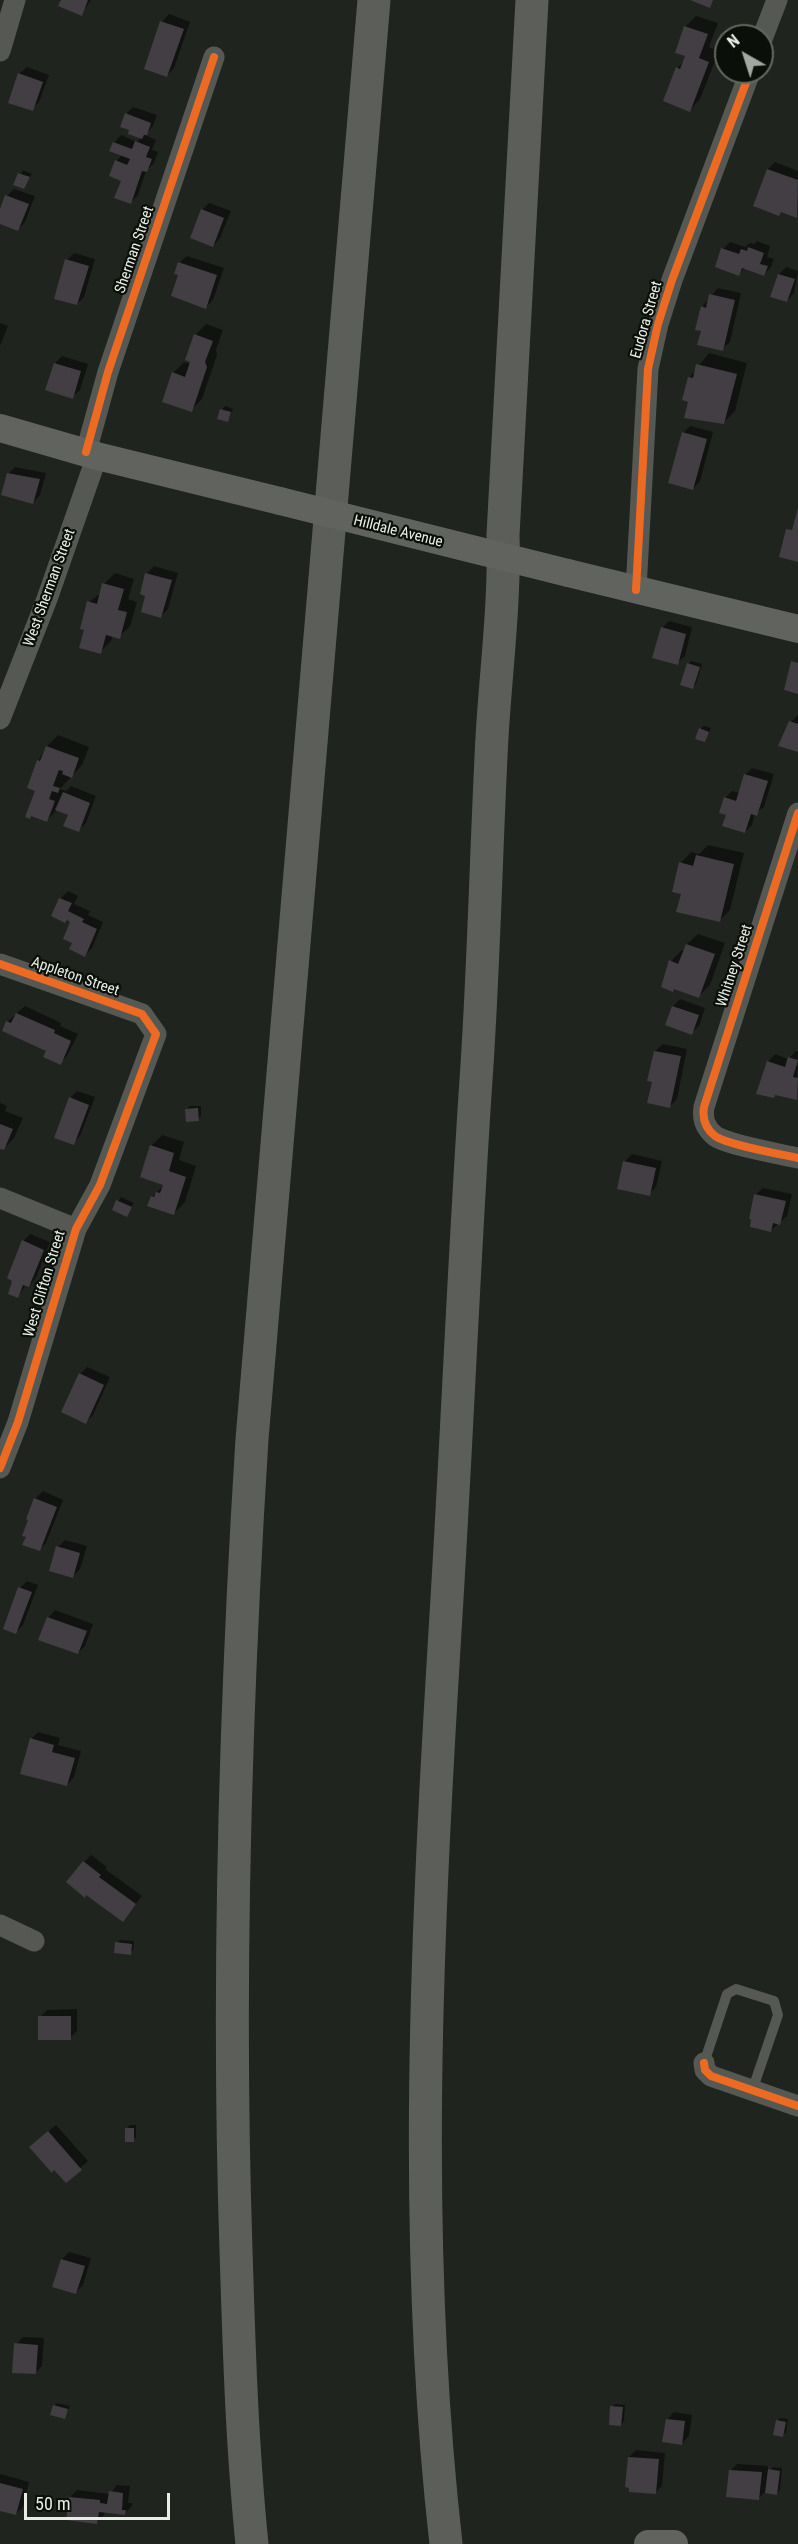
<!DOCTYPE html>
<style>
body{margin:0}
#map{position:relative;width:798px;height:2544px;overflow:hidden;background:#20241e;font-family:"Roboto Condensed",sans-serif}
canvas{display:block}
.north{position:absolute;left:714px;top:24px;width:60px;height:60px;box-sizing:border-box;background:#0b0f09;border:2px solid #636861;border-radius:50%;rotate:321deg;font-size:16px;font-weight:700;line-height:24px;text-align:center;color:#e8eee5}
.north::after{content:'';display:block;margin:auto;width:21px;height:27px;background:#a2a79f;clip-path:polygon(50% 0,100% 100%,50% 72%,0 100%)}
.scale{position:absolute;left:24px;top:2493px;width:146px;height:27px;box-sizing:border-box;border:3px solid #e8eee5;border-top:0;padding-left:8px;font-size:18px;line-height:21px;white-space:nowrap;color:#e8eee5;-webkit-text-stroke:4px #0b0f09;paint-order:stroke}
</style>
<div id="map">
<canvas width="798" height="2544"></canvas>
<div class="north">N</div>
<div class="scale">50 m</div>
</div>
<script>
const ctx = document.querySelector('canvas').getContext('2d');
ctx.lineJoin = 'round';
function fill(path, color) { ctx.fillStyle = color; ctx.fill(path, 'evenodd'); }
function strokePath(path, color, width, dash) { ctx.strokeStyle = color; ctx.lineWidth = width; ctx.lineCap = dash ? 'butt' : 'round'; ctx.setLineDash(dash || []); ctx.stroke(path); }
function drawText(font, color, halo, rows, align = 'center') {
  ctx.font = font + ' "Roboto Condensed",sans-serif'; ctx.lineWidth = 4.5; ctx.setLineDash([]); ctx.textBaseline = 'middle'; ctx.strokeStyle = halo; ctx.fillStyle = color; for (const [text, x, y, turn = 0] of rows) {
    ctx.save(); ctx.translate(x, y); ctx.rotate((+turn || 0) * Math.PI / 180); ctx.textAlign = isNaN(turn) ? turn : align; if (halo) ctx.strokeText(text, 0, 0); ctx.fillText(text, 0, 0); ctx.restore();
  }
}
fill(new Path2D(`
 M 63,0 L 91,0 L 81,14 Z
 M 169,14 L 190,22 L 174,68 L 167,76 L 162,22 Z
 M 696,16 L 718,23 L 709,47 L 719,51 L 700,99 L 690,110 L 677,68 L 684,61 L 687,55 L 685,27 Z
 M 27,67 L 49,75 L 39,102 L 32,109 L 19,74 Z
 M 133,107 L 157,115 L 153,126 L 145,135 L 156,140 L 152,150 L 158,152 L 154,163 L 146,171 L 138,195 L 131,202 L 116,161 L 123,154 L 114,143 L 121,135 L 137,142 L 142,137 L 131,129 L 126,114 Z
 M 775,162 L 798,171 L 797,217 L 782,211 L 779,214 L 755,205 L 768,169 Z
 M 23,170 L 32,174 L 24,188 L 15,184 Z
 M 14,189 L 35,196 L 25,222 L 18,229 L 0,223 L 0,213 L 7,196 Z
 M 209,203 L 231,211 L 220,238 L 213,246 L 202,210 Z
 M 757,241 L 770,246 L 767,257 L 774,259 L 771,267 L 764,274 L 745,268 L 738,274 L 723,249 L 730,242 L 745,247 L 750,243 L 754,244 Z
 M 74,253 L 95,259 L 84,297 L 77,304 L 67,260 Z
 M 187,256 L 224,268 L 213,300 L 206,307 L 180,274 L 179,263 Z
 M 786,267 L 798,271 L 794,293 L 787,301 L 779,274 Z
 M 718,288 L 741,293 L 730,342 L 722,349 L 702,330 L 702,307 Z
 M 0,323 L 8,326 L 0,346 Z
 M 206,324 L 223,330 L 216,350 L 217,355 L 202,399 L 191,410 L 173,373 L 184,362 L 191,364 L 195,335 Z
 M 709,353 L 747,363 L 735,411 L 724,422 L 690,401 L 689,378 Z
 M 62,356 L 88,364 L 80,390 L 72,397 L 55,363 Z
 M 225,406 L 233,409 L 228,421 L 222,410 Z
 M 690,426 L 713,432 L 700,481 L 693,489 L 683,433 Z
 M 15,467 L 46,473 L 40,495 L 33,502 L 8,474 Z
 M 154,566 L 178,573 L 168,609 L 161,616 L 147,595 L 147,574 Z
 M 115,573 L 134,579 L 128,599 L 137,602 L 130,626 L 119,637 L 113,635 L 111,641 L 100,652 L 89,602 L 102,592 L 104,584 Z
 M 669,621 L 692,627 L 685,656 L 677,663 L 662,628 Z
 M 691,661 L 702,664 L 696,684 L 693,687 L 688,664 Z
 M 798,715 L 798,750 L 791,722 Z
 M 704,726 L 711,728 L 705,741 L 700,729 Z
 M 58,735 L 89,747 L 82,765 L 60,789 L 66,791 L 71,786 L 96,796 L 86,823 L 78,831 L 70,814 L 58,809 L 47,820 L 37,790 L 38,761 L 47,746 Z
 M 752,768 L 774,774 L 764,807 L 755,813 L 752,825 L 745,832 L 728,813 L 725,798 L 732,791 L 740,793 L 745,775 Z
 M 708,845 L 744,853 L 730,910 L 719,921 L 682,893 L 681,863 L 691,852 L 699,854 Z
 M 68,891 L 78,896 L 74,904 L 90,911 L 88,915 L 103,922 L 92,948 L 85,955 L 74,942 L 72,921 L 53,915 L 61,898 Z
 M 698,934 L 725,943 L 710,985 L 699,996 L 671,961 L 682,950 L 685,952 L 687,944 Z
 M 680,999 L 705,1008 L 699,1026 L 691,1033 L 673,1006 Z
 M 25,1006 L 61,1023 L 60,1026 L 78,1034 L 67,1056 L 60,1063 L 48,1050 L 7,1022 Z
 M 663,1044 L 687,1049 L 677,1099 L 670,1106 L 654,1081 L 655,1051 Z
 M 796,1051 L 798,1051 L 796,1098 L 768,1062 L 775,1054 L 788,1059 Z
 M 77,1091 L 95,1097 L 80,1136 L 73,1143 L 70,1098 Z
 M 0,1103 L 7,1106 L 5,1111 L 23,1118 L 14,1138 L 3,1149 L 0,1148 Z
 M 190,1106 L 201,1106 L 201,1116 L 198,1120 L 187,1109 Z
 M 162,1135 L 184,1142 L 179,1160 L 196,1166 L 185,1202 L 174,1213 L 152,1197 L 165,1184 L 151,1146 Z
 M 632,1154 L 662,1161 L 656,1187 L 649,1194 L 625,1161 Z
 M 763,1188 L 792,1194 L 787,1216 L 770,1231 L 753,1218 L 755,1195 Z
 M 121,1197 L 134,1203 L 127,1215 L 114,1209 Z
 M 30,1234 L 50,1242 L 36,1278 L 29,1286 L 26,1285 L 18,1296 L 23,1241 Z
 M 87,1367 L 110,1377 L 93,1415 L 86,1422 L 80,1374 Z
 M 43,1491 L 63,1500 L 46,1543 L 39,1550 L 30,1519 L 35,1499 Z
 M 65,1540 L 87,1546 L 80,1569 L 73,1576 L 58,1547 Z
 M 27,1581 L 38,1585 L 23,1625 L 16,1632 L 20,1588 Z
 M 55,1610 L 93,1624 L 85,1646 L 78,1653 L 48,1618 Z
 M 38,1732 L 60,1738 L 58,1745 L 81,1751 L 74,1777 L 67,1785 L 31,1739 Z
 M 91,1855 L 107,1867 L 105,1869 L 142,1896 L 123,1920 L 84,1862 Z
 M 120,1940 L 134,1941 L 133,1950 L 130,1953 L 117,1943 Z
 M 77,2009 L 77,2031 L 70,2038 L 40,2017 L 47,2010 Z
 M 56,2125 L 88,2161 L 66,2181 L 55,2168 L 38,2140 Z
 M 130,2125 L 136,2125 L 136,2137 L 133,2140 L 126,2129 Z
 M 69,2252 L 91,2258 L 83,2285 L 76,2292 L 54,2286 L 62,2259 Z
 M 23,2337 L 44,2338 L 42,2366 L 35,2373 L 16,2344 Z
 M 57,2403 L 70,2406 L 64,2418 L 54,2406 Z
 M 615,2404 L 625,2405 L 624,2421 L 621,2425 L 612,2407 Z
 M 674,2412 L 692,2415 L 689,2436 L 682,2443 L 667,2420 Z
 M 780,2418 L 788,2419 L 786,2432 L 783,2435 L 777,2421 Z
 M 636,2450 L 665,2453 L 662,2486 L 655,2493 L 629,2457 Z
 M 737,2464 L 768,2466 L 768,2472 L 773,2467 L 782,2468 L 780,2490 L 777,2493 L 765,2492 L 759,2498 L 730,2471 Z
 M 0,2474 L 29,2482 L 23,2507 L 16,2514 L 0,2509 Z
 M 117,2485 L 130,2486 L 128,2503 L 132,2503 L 132,2506 L 125,2513 L 105,2511 L 104,2515 L 97,2522 L 70,2497 L 77,2490 L 110,2494 Z`), '#0007');
fill(new Path2D(`
 M 61,0 L 88,0 L 82,16 L 58,6 Z
 M 690,0 L 713,0 L 710,8 Z
 M 160,21 L 184,29 L 167,77 L 144,69 Z
 M 684,26 L 708,34 L 699,58 L 709,62 L 690,112 L 663,101 L 676,67 L 680,69 L 685,56 L 675,53 Z
 M 18,73 L 43,82 L 33,111 L 8,103 Z
 M 125,113 L 151,123 L 147,135 L 144,135 L 142,139 L 128,134 L 129,130 L 120,127 Z
 M 135,141 L 150,147 L 146,157 L 152,159 L 147,172 L 142,171 L 131,204 L 114,198 L 121,181 L 109,176 L 115,160 L 127,165 L 130,159 L 109,151 L 113,142 L 132,149 Z
 M 767,169 L 798,180 L 797,218 L 781,212 L 779,216 L 753,206 Z
 M 18,173 L 30,177 L 24,189 L 13,185 Z
 M 5,195 L 29,204 L 18,231 L 0,224 L 0,209 Z
 M 201,209 L 224,218 L 213,247 L 190,238 Z
 M 748,247 L 764,253 L 760,264 L 768,266 L 764,276 L 742,268 L 739,276 L 715,267 L 721,248 L 739,254 L 741,249 L 747,251 Z
 M 65,259 L 89,266 L 77,305 L 54,299 Z
 M 178,262 L 217,275 L 206,309 L 171,296 L 178,275 L 174,274 Z
 M 778,274 L 795,279 L 787,302 L 770,297 Z
 M 709,294 L 735,300 L 723,351 L 697,345 L 701,331 L 695,330 L 701,306 L 706,308 Z
 M 194,334 L 213,341 L 205,362 L 207,367 L 192,412 L 162,402 L 172,372 L 185,377 L 190,362 L 185,360 Z
 M 54,363 L 81,371 L 73,399 L 45,390 Z
 M 696,364 L 737,374 L 724,424 L 684,418 L 688,402 L 682,400 L 688,377 L 693,378 Z
 M 220,409 L 231,412 L 228,422 L 217,419 Z
 M 682,432 L 707,439 L 693,490 L 668,483 Z
 M 7,473 L 40,479 L 33,504 L 1,495 Z
 M 798,508 L 798,562 L 779,557 L 786,529 L 792,530 Z
 M 145,573 L 172,580 L 161,618 L 141,612 L 145,596 L 140,594 Z
 M 102,583 L 124,589 L 118,610 L 127,612 L 120,639 L 106,635 L 101,654 L 79,648 L 84,630 L 80,629 L 87,601 L 97,604 Z
 M 661,627 L 686,634 L 678,665 L 652,658 Z
 M 791,661 L 798,663 L 798,694 L 784,690 Z
 M 687,663 L 700,667 L 693,689 L 680,685 Z
 M 789,721 L 798,724 L 798,752 L 778,746 Z
 M 699,728 L 709,732 L 705,742 L 695,739 Z
 M 46,746 L 79,758 L 72,778 L 62,774 L 63,771 L 59,770 L 53,786 L 60,788 L 58,793 L 52,791 L 49,799 L 55,801 L 47,822 L 31,816 L 30,819 L 25,817 L 35,791 L 27,788 L 37,760 L 40,761 Z
 M 744,774 L 768,781 L 757,816 L 751,814 L 745,833 L 722,826 L 726,815 L 719,813 L 724,797 L 736,801 Z
 M 63,792 L 90,803 L 79,832 L 63,826 L 68,815 L 55,810 Z
 M 696,855 L 734,864 L 720,922 L 676,912 L 681,894 L 672,892 L 679,862 L 693,866 Z
 M 59,898 L 72,903 L 68,911 L 84,919 L 82,922 L 97,929 L 85,957 L 69,949 L 72,943 L 63,939 L 70,922 L 67,920 L 65,923 L 51,916 Z
 M 686,944 L 715,954 L 699,998 L 674,989 L 673,992 L 661,987 L 669,960 L 678,964 Z
 M 672,1006 L 699,1015 L 692,1035 L 665,1025 Z
 M 16,1013 L 55,1030 L 54,1033 L 71,1041 L 61,1065 L 43,1057 L 46,1051 L 2,1031 L 6,1021 L 11,1023 Z
 M 654,1051 L 681,1056 L 670,1108 L 647,1103 L 652,1082 L 647,1081 Z
 M 788,1057 L 798,1060 L 793,1077 L 798,1078 L 797,1100 L 775,1095 L 774,1098 L 756,1094 L 767,1061 L 785,1067 Z
 M 69,1097 L 89,1105 L 74,1145 L 54,1138 Z
 M 198,1108 L 199,1121 L 186,1122 L 185,1109 Z
 M 0,1124 L 13,1129 L 4,1150 L 0,1149 Z
 M 150,1145 L 174,1153 L 169,1171 L 186,1177 L 174,1215 L 147,1206 L 151,1196 L 154,1197 L 156,1192 L 160,1193 L 163,1185 L 140,1177 Z
 M 623,1161 L 656,1168 L 650,1196 L 617,1189 Z
 M 754,1194 L 786,1201 L 780,1225 L 773,1223 L 771,1232 L 750,1227 L 751,1219 L 749,1219 Z
 M 116,1200 L 132,1207 L 127,1217 L 112,1210 Z
 M 22,1240 L 44,1250 L 29,1287 L 23,1285 L 18,1298 L 8,1294 L 12,1281 L 7,1278 Z
 M 79,1373 L 104,1385 L 86,1424 L 61,1412 Z
 M 34,1498 L 57,1507 L 40,1551 L 22,1545 L 26,1537 L 22,1536 L 28,1520 L 26,1519 Z
 M 56,1546 L 80,1553 L 73,1578 L 49,1571 Z
 M 18,1587 L 32,1592 L 16,1634 L 3,1629 Z
 M 47,1617 L 87,1631 L 78,1654 L 38,1640 Z
 M 30,1738 L 54,1745 L 52,1752 L 75,1758 L 67,1786 L 20,1774 Z
 M 83,1861 L 101,1875 L 99,1877 L 136,1904 L 123,1922 L 86,1895 L 85,1898 L 66,1882 Z
 M 115,1942 L 132,1944 L 131,1955 L 114,1953 Z
 M 38,2016 L 71,2016 L 71,2040 L 38,2040 Z
 M 125,2128 L 134,2128 L 134,2142 L 125,2142 Z
 M 48,2131 L 82,2170 L 66,2183 L 54,2170 L 52,2173 L 29,2147 Z
 M 61,2259 L 85,2266 L 76,2294 L 52,2287 Z
 M 14,2343 L 38,2345 L 36,2374 L 12,2373 Z
 M 53,2405 L 68,2409 L 65,2419 L 50,2415 Z
 M 610,2406 L 623,2407 L 621,2426 L 609,2425 Z
 M 666,2419 L 685,2421 L 682,2445 L 662,2442 Z
 M 776,2420 L 786,2422 L 783,2437 L 773,2435 Z
 M 628,2457 L 659,2459 L 656,2494 L 629,2492 L 629,2488 L 625,2487 Z
 M 768,2469 L 780,2471 L 777,2495 L 765,2493 Z
 M 729,2470 L 762,2472 L 759,2500 L 726,2497 Z
 M 0,2483 L 23,2489 L 16,2515 L 0,2511 Z
 M 109,2491 L 123,2493 L 122,2510 L 126,2510 L 125,2515 L 99,2512 L 97,2524 L 66,2520 L 69,2497 L 100,2500 L 100,2503 L 107,2504 Z`), '#423e44');
strokePath(new Path2D(`
 M 704,2063 L 727,1994 L 736,1989 L 774,2001 L 778,2015 L 752,2091`), '#565854', 10);
strokePath(new Path2D(`
 M 762,39 L 777,0
 M 0,51 L 15,0
 M 86,452 L 108,372 L 214,57
 M 636,590 L 648,369 L 658,324 L 672,280 L 750,72
 M 0,719 L 47,599 L 97,456
 M 798,813 L 704,1107 C 702,1119 705,1128 715,1136 C 728,1145 780,1154 798,1158
 M 0,964 L 142,1014 L 156,1034 L 100,1185 L 76,1229 L 18,1422 L 0,1468
 M 0,1198 L 76,1229
 M 0,1925 L 34,1941
 M 704,2063 L 705,2070 L 711,2076 L 798,2106`), '#565854', 21);
strokePath(new Path2D(`
 M 0,428 L 97,456 L 280,501
 M 568,573 L 798,629
 M 648,2544 L 674,2544`), '#61635f', 28);
strokePath(new Path2D(`
 M 252,2544 C 242,2446 239,2348 236,2250 C 227,1979 235,1709 252,1439 L 374,0
 M 446,2544 C 411,2235 427,1925 446,1615 C 457,1437 464,1258 476,1080 C 484,965 486,851 492,737 C 496,669 505,602 503,535 L 532,0`), '#5c5e5a', 33);
strokePath(new Path2D(`
 M 280,501 L 568,573`), '#61635f', 28);
strokePath(new Path2D(`
 M 86,452 L 108,372 L 214,57
 M 636,590 L 648,369 L 658,324 L 672,280 L 750,72
 M 798,813 L 704,1107 C 702,1119 705,1128 715,1136 C 728,1145 780,1154 798,1158
 M 0,964 L 142,1014 L 156,1034 L 100,1185 L 76,1229 L 18,1422 L 0,1468
 M 704,2063 L 705,2070 L 711,2076 L 798,2106`), '#ed6a23', 8);
drawText('15px', '#e8eee5', '#0b0f09', [
 ["Sherman Street",135,250,-71],
 ["Eudora Street",647,320,-74],
 ["Hilldale Avenue",398,532,14],
 ["West Sherman Street",50,588,-70],
 ["Whitney Street",735,966,-72],
 ["Appleton Street",75,977,19],
 ["West Clifton Street",45,1284,-73]
]);
</script>
